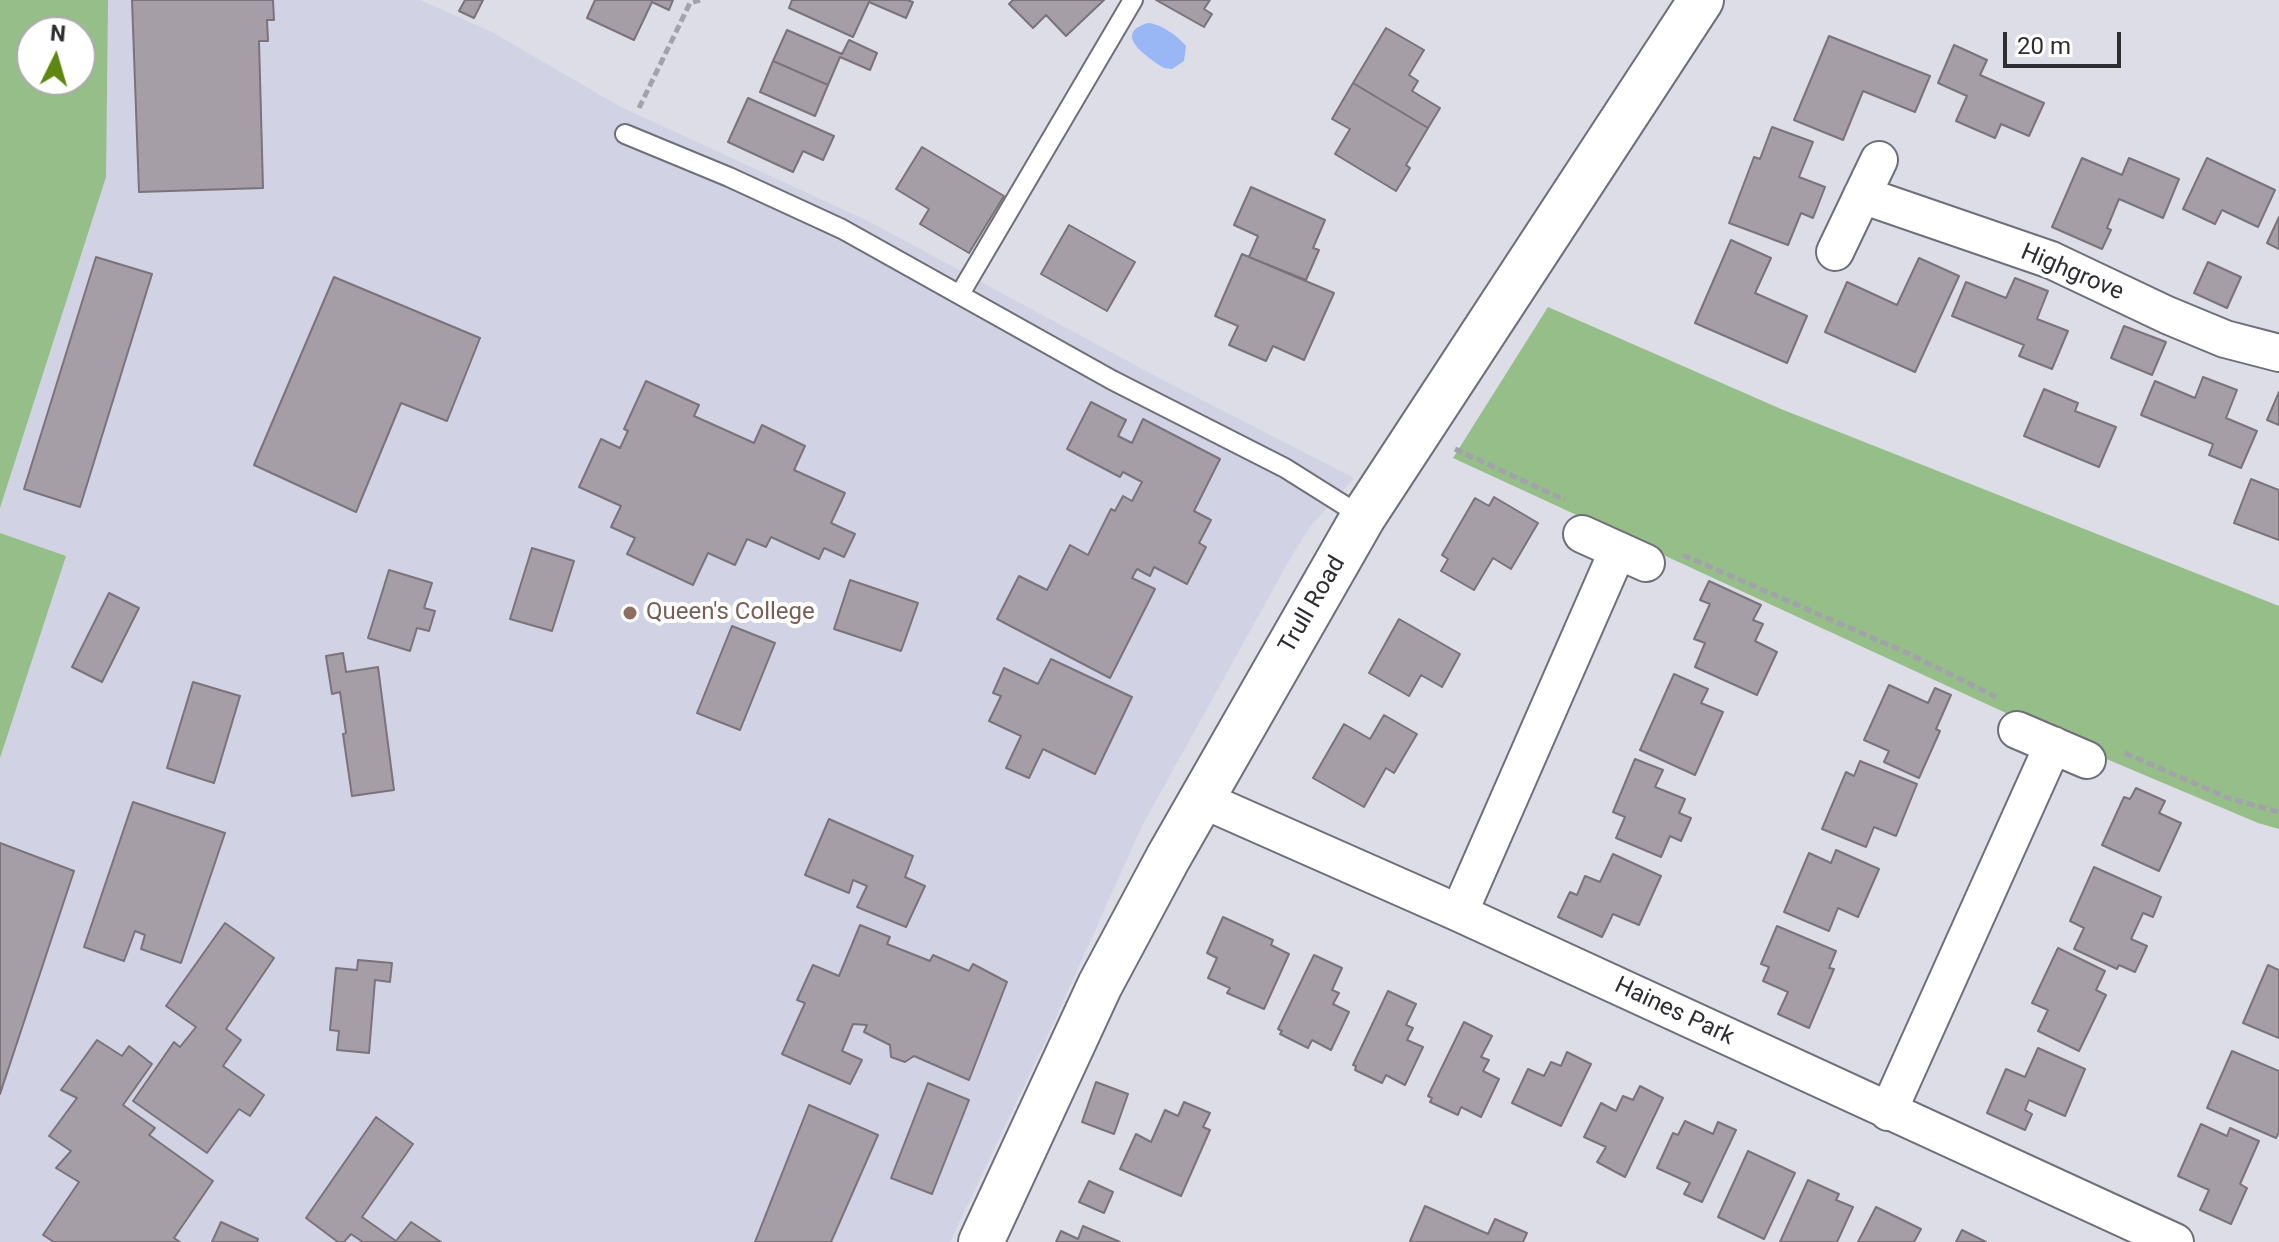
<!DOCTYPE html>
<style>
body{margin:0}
#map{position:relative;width:2279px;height:1242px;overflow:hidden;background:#dcdde7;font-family:Roboto,sans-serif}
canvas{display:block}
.north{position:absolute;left:16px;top:16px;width:80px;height:80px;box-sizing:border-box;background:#fff;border:2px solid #ababad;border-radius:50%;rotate:5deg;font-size:22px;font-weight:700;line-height:32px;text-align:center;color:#2e2e32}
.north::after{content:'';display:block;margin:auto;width:28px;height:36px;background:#5e8711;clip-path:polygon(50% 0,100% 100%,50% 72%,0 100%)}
.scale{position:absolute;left:2003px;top:32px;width:118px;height:36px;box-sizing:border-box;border:4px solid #2e2e32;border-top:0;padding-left:10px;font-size:24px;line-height:28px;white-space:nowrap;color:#2e2e32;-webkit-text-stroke:6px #fff;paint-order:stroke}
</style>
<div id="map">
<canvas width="2279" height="1242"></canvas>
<div class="north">N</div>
<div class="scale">20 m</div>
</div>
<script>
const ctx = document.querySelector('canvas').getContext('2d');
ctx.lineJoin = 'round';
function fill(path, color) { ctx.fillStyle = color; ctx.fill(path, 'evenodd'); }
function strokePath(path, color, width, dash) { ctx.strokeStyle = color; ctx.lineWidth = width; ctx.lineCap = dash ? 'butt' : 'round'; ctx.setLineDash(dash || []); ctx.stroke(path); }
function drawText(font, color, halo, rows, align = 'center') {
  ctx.font = font + ' Roboto,sans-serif'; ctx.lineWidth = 8; ctx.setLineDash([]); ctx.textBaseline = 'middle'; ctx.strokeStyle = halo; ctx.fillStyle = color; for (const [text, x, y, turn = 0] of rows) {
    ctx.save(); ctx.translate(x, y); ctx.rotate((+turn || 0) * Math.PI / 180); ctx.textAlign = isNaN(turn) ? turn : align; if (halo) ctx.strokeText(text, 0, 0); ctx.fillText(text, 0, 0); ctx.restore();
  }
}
fill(new Path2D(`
 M 0,0 L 420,0 L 492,32 L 619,106 L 870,222 L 1159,378 L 1354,478 L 1310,527 L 1291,557 L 1142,826 L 1044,1044 L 950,1242 L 0,1242 ZM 32,32 L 80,32 L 80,80 L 32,80 Z`), '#d1d3e4');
fill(new Path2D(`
 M 0,0 L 108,0 L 106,177 L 0,508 ZM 80,32 L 80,80 L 32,80 L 32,32 Z
 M 1548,307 L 1781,409 L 2279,606 L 2279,829 L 2258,823 L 2097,755 L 1453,458 Z
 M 0,533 L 66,556 L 0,758 Z`), '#96be88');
fill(new Path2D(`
 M 1148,23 C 1161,24 1178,36 1186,46 L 1184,61 L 1172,69 L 1164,68 C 1150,59 1110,34 1148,23 Z`), '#99b7f5');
const building = new Path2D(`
 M 132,0 L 273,0 L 274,20 L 267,20 L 268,41 L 259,41 L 263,188 L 139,192 Z
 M 465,0 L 483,0 L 474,18 L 459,11 Z
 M 595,0 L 673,0 L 669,10 L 652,2 L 634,40 L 587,18 Z
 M 792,0 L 907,0 L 913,2 L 906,18 L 869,2 L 853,37 L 789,8 Z
 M 1013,0 L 1104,0 L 1066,36 L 1046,15 L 1033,28 L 1009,4 Z
 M 1156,0 L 1210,0 L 1204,9 L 1212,14 L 1204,27 Z
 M 1386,28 L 1424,50 L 1409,75 L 1418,81 L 1412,91 L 1440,108 L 1428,128 L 1353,83 Z
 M 787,30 L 842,54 L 849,40 L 877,53 L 870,70 L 840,57 L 828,85 L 773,61 Z
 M 1829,36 L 1930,76 L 1915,112 L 1863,91 L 1843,140 L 1794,120 Z
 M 1954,45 L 1987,60 L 1980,75 L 2044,103 L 2029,136 L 2001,124 L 1995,138 L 1956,121 L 1967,96 L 1938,83 Z
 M 773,61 L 828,85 L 815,116 L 760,92 Z
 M 1353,83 L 1428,128 L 1406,165 L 1410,168 L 1396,191 L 1335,154 L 1350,129 L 1332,119 Z
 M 748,98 L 834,136 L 823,160 L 803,151 L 793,172 L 728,142 Z
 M 1772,127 L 1813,142 L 1799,177 L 1825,187 L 1813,218 L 1801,213 L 1788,245 L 1729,223 L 1754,157 L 1760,159 Z
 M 922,147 L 1004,196 L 969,253 L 920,224 L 929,209 L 896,189 Z
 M 2082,158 L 2122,175 L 2129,158 L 2179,179 L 2163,218 L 2119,199 L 2107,228 L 2111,230 L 2102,249 L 2052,227 Z
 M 2207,158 L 2275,190 L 2258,227 L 2222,210 L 2215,224 L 2183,209 Z
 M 1251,187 L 1325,220 L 1313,248 L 1319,250 L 1306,280 L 1249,257 L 1258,236 L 1234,225 Z
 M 2279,217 L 2279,249 L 2267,243 Z
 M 1069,225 L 1135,262 L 1107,311 L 1041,274 Z
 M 1731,240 L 1771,258 L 1755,293 L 1807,316 L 1787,363 L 1695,323 Z
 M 1242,254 L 1334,293 L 1304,360 L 1273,346 L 1266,361 L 1229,345 L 1238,326 L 1215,316 Z
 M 96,257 L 152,274 L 80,507 L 24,489 Z
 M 1919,258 L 1959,276 L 1915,372 L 1825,332 L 1847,282 L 1897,305 Z
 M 2208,262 L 2241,277 L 2227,308 L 2194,293 Z
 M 334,277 L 480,338 L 447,421 L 401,403 L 356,512 L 254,465 Z
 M 2015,278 L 2048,291 L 2037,319 L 2068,331 L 2052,369 L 2019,356 L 2024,345 L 1952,316 L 1966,282 L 2006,298 Z
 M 2124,326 L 2166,342 L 2152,375 L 2111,358 Z
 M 2203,377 L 2237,390 L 2226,418 L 2257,431 L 2241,468 L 2209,455 L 2213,444 L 2141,415 L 2155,381 L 2195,398 Z
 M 646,381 L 699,405 L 694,416 L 754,443 L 762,425 L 805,446 L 794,470 L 845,493 L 831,523 L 855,534 L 844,557 L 824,548 L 819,559 L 771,537 L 766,547 L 747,539 L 735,565 L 708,553 L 693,585 L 627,554 L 635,538 L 611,527 L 621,506 L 579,487 L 601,439 L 620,448 L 628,431 L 624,429 Z
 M 2044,389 L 2078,403 L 2075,411 L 2116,427 L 2099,467 L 2024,436 Z
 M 2279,392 L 2279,425 L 2267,420 Z
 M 1091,402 L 1126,420 L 1118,436 L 1132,443 L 1143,419 L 1220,459 L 1194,511 L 1211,520 L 1199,543 L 1206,547 L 1187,584 L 1154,567 L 1150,576 L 1137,569 L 1132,578 L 1155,589 L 1110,678 L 997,619 L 1019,576 L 1047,590 L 1070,545 L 1088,555 L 1111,509 L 1115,511 L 1123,496 L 1132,501 L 1142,482 L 1123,472 L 1120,477 L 1067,449 Z
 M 2251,479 L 2279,490 L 2279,540 L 2234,523 Z
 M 1494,497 L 1538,523 L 1511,569 L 1493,558 L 1474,590 L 1441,571 L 1448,559 L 1442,555 L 1475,498 L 1489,506 Z
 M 532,548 L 574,561 L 552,631 L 510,619 Z
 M 389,570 L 432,583 L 424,608 L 435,611 L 429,631 L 417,628 L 410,651 L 368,638 Z
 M 850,580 L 918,603 L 901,651 L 834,629 Z
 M 1709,581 L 1761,605 L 1753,620 L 1763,624 L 1755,641 L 1777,652 L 1757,695 L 1695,667 L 1705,643 L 1694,639 L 1710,604 L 1700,600 Z
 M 109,593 L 139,608 L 102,682 L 72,667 Z
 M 1399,619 L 1460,654 L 1442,687 L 1421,675 L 1409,696 L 1369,673 Z
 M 732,626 L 775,643 L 740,730 L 697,713 Z
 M 343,653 L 346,672 L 378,667 L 394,790 L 352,796 L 343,734 L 346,733 L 340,692 L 332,694 L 326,656 Z
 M 1051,659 L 1132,697 L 1095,774 L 1043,749 L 1029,778 L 1006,768 L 1021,736 L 989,721 L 1001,696 L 993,693 L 1004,668 L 1038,684 Z
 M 1674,674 L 1708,689 L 1701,703 L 1723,712 L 1695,775 L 1640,750 Z
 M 193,682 L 240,696 L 214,783 L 167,768 Z
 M 1889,685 L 1928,703 L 1935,688 L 1951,695 L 1936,729 L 1940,731 L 1919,778 L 1884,762 L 1889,751 L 1864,740 Z
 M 1384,715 L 1417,734 L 1394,773 L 1386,768 L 1364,807 L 1313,778 L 1344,724 L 1370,739 Z
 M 1635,759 L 1663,770 L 1655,787 L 1685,799 L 1679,813 L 1691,818 L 1681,841 L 1670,836 L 1661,857 L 1616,838 L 1625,817 L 1613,812 Z
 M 1860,761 L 1917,784 L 1896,836 L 1874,827 L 1866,847 L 1822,829 L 1846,772 L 1854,776 Z
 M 2136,788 L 2165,801 L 2159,813 L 2181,823 L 2159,871 L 2102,845 L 2124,797 L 2130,799 Z
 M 133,802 L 225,833 L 181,963 L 141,949 L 145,935 L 135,931 L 124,961 L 84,947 Z
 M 829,819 L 913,856 L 905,877 L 925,886 L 906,927 L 857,907 L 867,886 L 853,880 L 849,893 L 805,875 Z
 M 0,843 L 74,871 L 0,1094 Z
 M 1836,850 L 1879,869 L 1858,917 L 1838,908 L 1829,931 L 1784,912 L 1809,853 L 1831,863 Z
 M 1613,854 L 1661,876 L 1639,925 L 1613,914 L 1602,937 L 1558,917 L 1570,892 L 1577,895 L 1585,876 L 1600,882 Z
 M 2094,867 L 2161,897 L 2153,917 L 2143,913 L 2131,939 L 2147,946 L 2135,972 L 2119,965 L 2117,969 L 2074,949 L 2084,928 L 2070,921 Z
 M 1223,917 L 1273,940 L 1271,945 L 1289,954 L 1264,1009 L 1227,993 L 1230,988 L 1208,978 L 1217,958 L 1207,953 Z
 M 225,923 L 274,958 L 226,1029 L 241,1040 L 223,1066 L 264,1095 L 250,1116 L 239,1109 L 207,1153 L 133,1101 L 174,1042 L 180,1047 L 196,1027 L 166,1006 Z
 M 860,925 L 890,937 L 887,944 L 930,961 L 933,955 L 969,971 L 973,964 L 1007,982 L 969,1080 L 914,1056 L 905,1062 L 891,1057 L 890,1045 L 864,1032 L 867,1025 L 853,1024 L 842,1051 L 862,1060 L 850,1084 L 782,1054 L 805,1003 L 797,1000 L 813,965 L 839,976 Z
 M 1777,926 L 1836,951 L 1829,968 L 1834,969 L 1809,1028 L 1778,1014 L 1788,992 L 1763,981 L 1769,967 L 1761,964 Z
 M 2058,948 L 2105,971 L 2096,990 L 2106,995 L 2079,1051 L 2038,1031 L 2048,1010 L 2032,1003 Z
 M 1314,955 L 1342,968 L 1332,990 L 1339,993 L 1333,1004 L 1349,1012 L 1331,1050 L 1312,1040 L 1308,1048 L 1280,1034 L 1282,1031 L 1278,1029 Z
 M 358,960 L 392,963 L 390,982 L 375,980 L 369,1053 L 337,1050 L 339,1031 L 330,1030 L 336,968 L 357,970 Z
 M 2268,965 L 2279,970 L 2279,1038 L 2243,1023 Z
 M 1388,991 L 1416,1004 L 1406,1025 L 1413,1028 L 1407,1040 L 1423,1047 L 1405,1085 L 1386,1075 L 1382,1083 L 1355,1070 L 1356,1066 L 1353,1065 Z
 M 1464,1022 L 1492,1036 L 1481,1057 L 1489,1060 L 1483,1071 L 1499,1079 L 1481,1117 L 1461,1107 L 1458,1115 L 1430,1102 L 1432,1098 L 1428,1096 Z
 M 97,1040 L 122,1056 L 129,1046 L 152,1064 L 123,1105 L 155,1128 L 149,1135 L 213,1181 L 174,1238 L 180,1242 L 54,1242 L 43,1235 L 79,1182 L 56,1168 L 71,1151 L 49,1136 L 77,1098 L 61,1090 Z
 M 2038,1048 L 2085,1069 L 2065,1116 L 2029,1100 L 2025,1110 L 2032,1114 L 2025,1130 L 1987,1113 L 2006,1069 L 2025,1077 Z
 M 2232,1051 L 2279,1071 L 2279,1132 L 2276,1138 L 2207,1108 Z
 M 1567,1052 L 1591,1064 L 1561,1126 L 1512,1103 L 1528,1069 L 1544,1076 L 1551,1062 L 1561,1066 Z
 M 1096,1082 L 1128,1094 L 1114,1134 L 1082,1122 Z
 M 928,1083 L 969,1100 L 932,1194 L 891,1178 Z
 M 1640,1086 L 1663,1098 L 1625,1177 L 1597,1162 L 1606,1147 L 1584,1137 L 1601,1103 L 1616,1111 L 1623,1096 L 1633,1100 Z
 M 1184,1102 L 1210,1113 L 1203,1127 L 1210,1130 L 1181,1196 L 1120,1169 L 1136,1134 L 1151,1142 L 1165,1110 L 1178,1116 Z
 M 809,1105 L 878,1135 L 831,1242 L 755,1242 Z
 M 376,1117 L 413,1144 L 362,1217 L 396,1241 L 411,1222 L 441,1242 L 363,1242 L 351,1234 L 344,1242 L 338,1242 L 306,1218 Z
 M 1685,1121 L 1713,1134 L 1718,1122 L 1736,1130 L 1702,1202 L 1684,1194 L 1690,1183 L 1657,1168 L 1673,1133 L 1678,1135 Z
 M 2201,1124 L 2227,1136 L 2230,1128 L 2259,1141 L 2240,1184 L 2247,1188 L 2231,1224 L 2200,1210 L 2209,1190 L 2178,1176 Z
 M 1748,1151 L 1795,1173 L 1764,1239 L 1718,1217 Z
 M 1808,1180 L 1839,1194 L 1836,1200 L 1853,1207 L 1837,1242 L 1780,1242 Z
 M 1089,1181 L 1113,1192 L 1104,1213 L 1079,1202 Z
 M 1425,1206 L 1488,1234 L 1495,1219 L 1527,1233 L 1523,1242 L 1413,1242 L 1410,1241 Z
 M 1876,1207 L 1921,1229 L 1914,1242 L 1858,1242 Z
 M 221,1222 L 258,1239 L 257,1242 L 212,1242 Z
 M 1083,1226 L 1120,1242 L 1056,1242 L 1061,1231 L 1078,1239 Z
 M 1962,1230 L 1986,1242 L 1956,1242 Z`);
fill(building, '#a69ea6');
strokePath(building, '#7a7379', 2);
const lane = new Path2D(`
 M 625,134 L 729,177 L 842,229 L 1112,380 L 1285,468 L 1363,517
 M 960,294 L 1133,0`);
const street = new Path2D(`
 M 1862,195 L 2051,260 L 2167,315 L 2225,339 L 2279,353
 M 1835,252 L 1879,160
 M 1582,534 L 1646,563
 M 2017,730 L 2087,760
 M 1201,799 L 1459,913 L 2175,1242
 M 1459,913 L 1618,550
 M 1888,1112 L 2053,745`);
const secondary = new Path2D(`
 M 981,1242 L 1100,985 L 1168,858 L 1363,517 L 1701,0`);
strokePath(lane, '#6e6f78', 22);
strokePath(street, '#6e6f78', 40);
strokePath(secondary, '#6e6f78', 48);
strokePath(new Path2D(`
 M 639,108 L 690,3 L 700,0
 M 1455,449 L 1565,500
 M 1683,555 L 1907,653 L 1998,698
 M 2125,753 L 2228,798 L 2279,812`), '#a1a2aa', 5, [8, 4]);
strokePath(lane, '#fff', 18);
strokePath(street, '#fff', 36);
strokePath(secondary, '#fff', 44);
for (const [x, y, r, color] of [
 [630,613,8,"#8d6e63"]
]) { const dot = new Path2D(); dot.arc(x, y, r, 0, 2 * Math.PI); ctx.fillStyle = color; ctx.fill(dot); strokePath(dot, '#fff', 3); }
drawText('24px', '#2e2e32', '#fff', [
 ["Highgrove",2072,273,23],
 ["Trull Road",1313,605,-60],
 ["Haines Park",1674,1012,25]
]);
drawText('24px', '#785e54', '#fff', [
 ["Queen's College",646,613]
], 'left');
</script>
